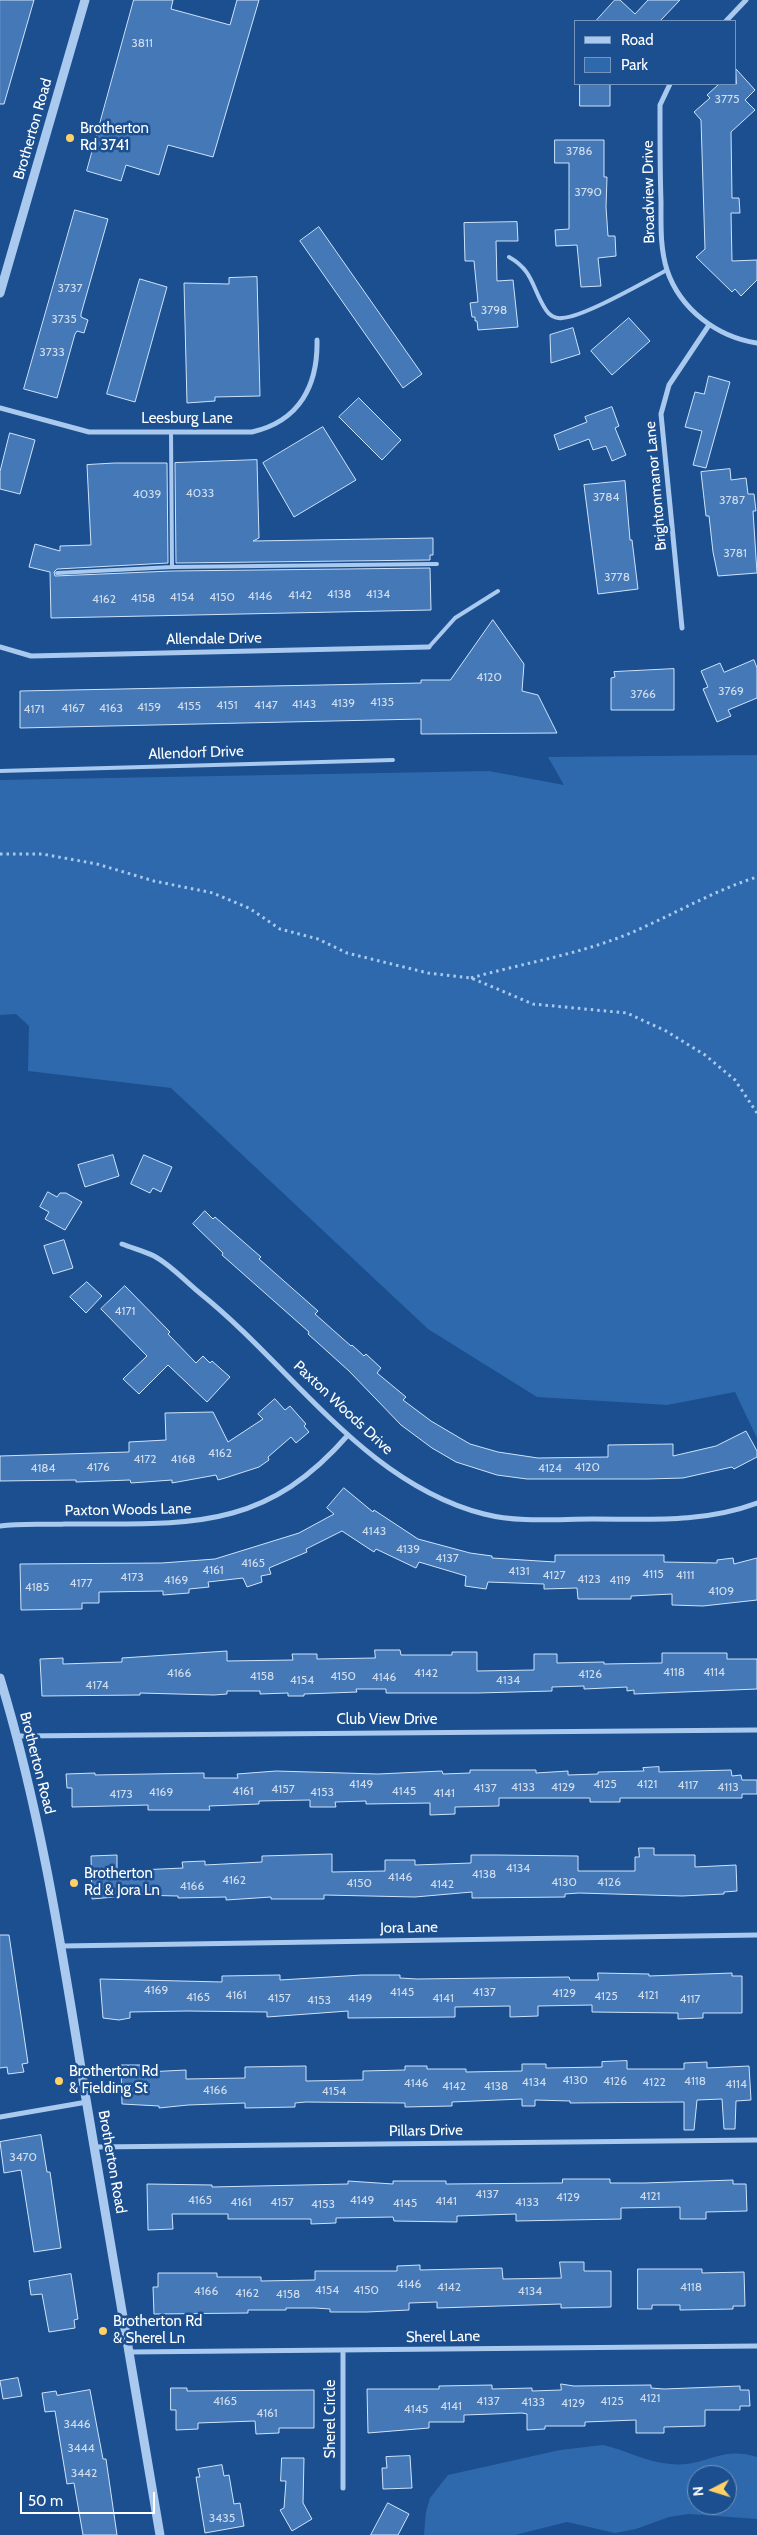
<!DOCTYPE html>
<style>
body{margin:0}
#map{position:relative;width:757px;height:2535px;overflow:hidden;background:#1b4f8f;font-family:Cabin,sans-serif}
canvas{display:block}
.legend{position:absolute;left:574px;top:20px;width:162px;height:65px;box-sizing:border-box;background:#1b4f8f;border:1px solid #7695bc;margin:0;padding:6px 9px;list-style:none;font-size:15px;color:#fff}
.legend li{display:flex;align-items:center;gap:10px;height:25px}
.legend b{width:25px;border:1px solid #7695bc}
.north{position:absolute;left:687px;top:2465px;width:50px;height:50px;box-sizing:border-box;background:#1b4f8f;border:1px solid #7695bc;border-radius:50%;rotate:265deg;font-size:14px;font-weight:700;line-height:20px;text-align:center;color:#fff}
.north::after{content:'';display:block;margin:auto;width:18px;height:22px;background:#ffd166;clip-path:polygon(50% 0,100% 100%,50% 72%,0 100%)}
.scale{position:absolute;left:20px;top:2492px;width:135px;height:22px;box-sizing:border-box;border:2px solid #fff;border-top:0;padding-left:6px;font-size:15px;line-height:18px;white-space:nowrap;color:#fff;-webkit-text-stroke:4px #1b4f8f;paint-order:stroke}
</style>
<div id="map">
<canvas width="757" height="2535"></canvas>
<ul class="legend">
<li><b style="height:6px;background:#a9c9ee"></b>Road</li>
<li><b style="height:14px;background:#2e69ad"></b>Park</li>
</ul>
<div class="north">N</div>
<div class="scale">50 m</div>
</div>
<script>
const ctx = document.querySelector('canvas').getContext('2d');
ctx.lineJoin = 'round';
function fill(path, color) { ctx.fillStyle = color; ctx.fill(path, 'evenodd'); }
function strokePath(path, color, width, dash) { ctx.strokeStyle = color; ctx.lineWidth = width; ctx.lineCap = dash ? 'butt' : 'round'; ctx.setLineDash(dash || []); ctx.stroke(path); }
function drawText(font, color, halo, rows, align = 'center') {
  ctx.font = font + ' Cabin,sans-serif'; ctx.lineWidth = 5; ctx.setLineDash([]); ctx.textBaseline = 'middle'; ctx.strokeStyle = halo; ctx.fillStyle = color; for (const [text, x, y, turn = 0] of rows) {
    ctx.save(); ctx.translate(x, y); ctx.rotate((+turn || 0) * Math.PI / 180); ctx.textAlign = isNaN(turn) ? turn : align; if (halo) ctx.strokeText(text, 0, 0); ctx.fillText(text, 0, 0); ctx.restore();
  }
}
fill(new Path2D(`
 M 757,755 L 757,1438 L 735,1392 L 667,1405 L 537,1397 L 428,1329 L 171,1088 L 28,1071 L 29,1026 L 16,1014 L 0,1015 L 0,780 L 489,771 L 564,785 L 548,757 Z
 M 603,2445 C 626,2450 646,2462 670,2464 C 705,2468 720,2445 757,2457 L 757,2519 L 689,2514 L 669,2517 L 636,2529 L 615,2533 L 567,2522 L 515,2535 L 424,2535 L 426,2512 L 430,2498 L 448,2475 L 560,2450 ZM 697,2475 L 727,2475 L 727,2505 L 697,2505 Z`), '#2e69ad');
const building = new Path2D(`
 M 0,0 L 34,0 L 4,104 L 0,104 Z
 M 134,0 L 173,0 L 171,9 L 230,25 L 237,0 L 259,0 L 213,157 L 168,145 L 159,175 L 126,165 L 121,181 L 87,171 Z
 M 615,0 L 620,0 L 635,14 L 648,0 L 680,0 L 660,21 L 596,21 Z
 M 736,69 L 755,90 L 745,100 L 755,110 L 731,132 L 732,198 L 739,198 L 740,213 L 731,213 L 732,261 L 757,260 L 757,280 L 741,296 L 735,289 L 732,292 L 696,257 L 705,249 L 701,120 L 694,112 L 710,98 L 707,95 L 719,84 L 736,84 Z
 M 580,84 L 610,84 L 610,106 L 580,106 Z
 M 555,140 L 604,140 L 604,177 L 607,177 L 606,207 L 608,236 L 615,236 L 616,256 L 598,258 L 601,286 L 581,287 L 577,245 L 556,246 L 555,230 L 569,229 L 569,163 L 555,163 Z
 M 75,210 L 108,219 L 81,314 L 81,317 L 88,320 L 84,333 L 77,331 L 75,334 L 57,398 L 24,389 Z
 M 517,222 L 518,241 L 496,241 L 497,281 L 513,280 L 518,327 L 478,330 L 477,321 L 475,321 L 475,317 L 472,317 L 470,303 L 478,302 L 474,261 L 465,261 L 464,223 Z
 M 319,227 L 422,374 L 403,388 L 300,241 Z
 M 257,277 L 260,396 L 215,397 L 215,401 L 187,403 L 184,283 L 229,284 L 229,278 Z
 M 140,279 L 167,287 L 135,402 L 107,394 Z
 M 629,318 L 650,341 L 612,375 L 591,351 Z
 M 573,328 L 580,354 L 551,363 L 550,335 Z
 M 709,376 L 730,382 L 706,468 L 693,465 L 702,431 L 685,427 L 695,392 L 704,394 Z
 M 359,398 L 401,440 L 382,460 L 339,417 Z
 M 612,407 L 619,426 L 615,428 L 626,455 L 612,461 L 606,446 L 593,450 L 589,439 L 559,450 L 554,435 L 587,422 L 585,417 Z
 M 323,427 L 356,480 L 294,517 L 263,463 Z
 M 10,433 L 35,440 L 20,494 L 0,489 L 0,472 Z
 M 257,460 L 259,538 L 253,541 L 433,538 L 433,555 L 430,555 L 430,560 L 176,563 L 175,463 Z
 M 115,463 L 167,463 L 168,563 L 57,569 L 54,572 L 55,576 L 172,571 L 430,568 L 431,610 L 51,618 L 50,572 L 29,567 L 35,544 L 60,551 L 60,546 L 91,545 L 87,465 Z
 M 730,469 L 731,480 L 746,478 L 748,494 L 754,494 L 756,511 L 753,511 L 757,573 L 718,576 L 713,552 L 709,516 L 706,516 L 701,472 Z
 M 625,481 L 630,540 L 632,540 L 638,589 L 598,594 L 584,485 Z
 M 493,620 L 524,664 L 522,691 L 538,695 L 557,733 L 421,734 L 421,719 L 20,728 L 20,691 L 421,683 L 421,680 L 450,680 Z
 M 754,660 L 757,668 L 757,698 L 728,710 L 731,716 L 717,722 L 703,689 L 708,687 L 701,671 L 720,663 L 724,672 Z
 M 674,669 L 674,710 L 611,710 L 611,678 L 615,677 L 614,672 Z
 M 113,1155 L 119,1176 L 85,1187 L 78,1165 Z
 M 144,1155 L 172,1167 L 161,1192 L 153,1188 L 150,1193 L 131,1184 Z
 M 48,1192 L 57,1197 L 60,1193 L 66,1193 L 82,1202 L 65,1230 L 45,1219 L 49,1212 L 40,1207 Z
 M 205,1211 L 213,1219 L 215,1217 L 261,1257 L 259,1259 L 318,1311 L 315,1314 L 351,1346 L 352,1345 L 364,1356 L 366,1354 L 381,1368 L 377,1373 L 406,1397 L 403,1400 L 431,1421 L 470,1444 L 498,1452 L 538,1458 L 608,1457 L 608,1445 L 673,1444 L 673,1456 L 716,1446 L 746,1431 L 757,1451 L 757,1457 L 734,1469 L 732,1467 L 683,1478 L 648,1479 L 527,1479 L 497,1475 L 456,1462 L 432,1448 L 401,1425 L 349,1371 L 308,1334 L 309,1332 L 222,1255 L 223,1253 L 193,1224 Z
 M 64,1240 L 73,1268 L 53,1274 L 44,1246 Z
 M 87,1282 L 102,1296 L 86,1313 L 70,1297 Z
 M 125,1286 L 170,1332 L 168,1334 L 196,1363 L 203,1356 L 210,1363 L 212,1361 L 230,1377 L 207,1402 L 168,1365 L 139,1394 L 123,1379 L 147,1356 L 101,1309 Z
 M 275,1399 L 285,1410 L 290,1406 L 306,1424 L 304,1426 L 309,1432 L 296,1443 L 291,1437 L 268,1457 L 269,1460 L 259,1467 L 225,1478 L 218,1480 L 216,1475 L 172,1483 L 172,1480 L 131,1483 L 130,1480 L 76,1482 L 76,1480 L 0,1481 L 0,1456 L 129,1452 L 129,1442 L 166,1440 L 165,1413 L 213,1412 L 228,1442 L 263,1419 L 258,1414 Z
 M 344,1488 L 373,1512 L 374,1510 L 418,1539 L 470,1553 L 492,1556 L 492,1558 L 555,1562 L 555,1555 L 664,1555 L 664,1562 L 717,1563 L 717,1560 L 733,1558 L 734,1564 L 757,1558 L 757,1600 L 703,1606 L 672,1605 L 672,1594 L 631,1596 L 631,1599 L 578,1599 L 577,1588 L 544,1589 L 544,1584 L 488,1582 L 486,1589 L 465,1586 L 466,1576 L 419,1562 L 416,1568 L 376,1549 L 374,1552 L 342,1531 L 306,1549 L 307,1552 L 269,1568 L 271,1574 L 261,1576 L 262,1582 L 247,1587 L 243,1578 L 208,1582 L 209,1587 L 189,1589 L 189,1593 L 163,1595 L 163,1591 L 99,1592 L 99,1603 L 82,1603 L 82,1609 L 21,1610 L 20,1564 L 162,1563 L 215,1559 L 299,1533 L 334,1514 L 327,1508 Z
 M 375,1650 L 400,1650 L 401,1655 L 452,1655 L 452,1652 L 477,1652 L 477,1671 L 534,1670 L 534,1654 L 557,1654 L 557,1663 L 604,1662 L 604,1664 L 662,1663 L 662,1653 L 727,1653 L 727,1659 L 757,1659 L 757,1689 L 634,1694 L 634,1690 L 627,1691 L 627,1687 L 584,1689 L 584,1686 L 552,1687 L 552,1691 L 478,1693 L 386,1693 L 386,1689 L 356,1689 L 357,1692 L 304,1694 L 304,1696 L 288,1696 L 288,1693 L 260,1694 L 260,1691 L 227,1691 L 227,1694 L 214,1695 L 140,1693 L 140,1695 L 42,1696 L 40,1659 L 63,1658 L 63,1664 L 122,1662 L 122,1658 L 227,1651 L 227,1661 L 293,1660 L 292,1654 L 317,1654 L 317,1659 L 375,1658 Z
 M 659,1767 L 659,1772 L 731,1770 L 732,1776 L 741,1775 L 742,1780 L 757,1780 L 757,1794 L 742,1794 L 742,1798 L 620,1798 L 620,1802 L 590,1802 L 590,1798 L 499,1798 L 499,1806 L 455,1807 L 455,1814 L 430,1815 L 430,1803 L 366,1804 L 366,1801 L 335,1802 L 336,1807 L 310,1807 L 310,1800 L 259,1801 L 259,1804 L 209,1806 L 210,1810 L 148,1810 L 148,1805 L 72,1807 L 72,1788 L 67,1788 L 66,1774 L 95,1773 L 95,1775 L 204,1773 L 204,1778 L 238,1778 L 237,1774 L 276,1771 L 378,1774 L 442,1771 L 443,1774 L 470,1773 L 470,1770 L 536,1770 L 536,1773 L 568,1771 L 568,1775 L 598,1774 L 598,1772 L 644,1771 L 643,1768 Z
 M 639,1848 L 654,1848 L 654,1855 L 695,1855 L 695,1867 L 736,1865 L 737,1891 L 724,1892 L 724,1894 L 682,1896 L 579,1893 L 565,1894 L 565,1897 L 472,1898 L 472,1892 L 415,1897 L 324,1895 L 324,1899 L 271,1899 L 271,1897 L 226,1900 L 226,1897 L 178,1898 L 178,1896 L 137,1895 L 92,1899 L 91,1856 L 117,1855 L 117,1871 L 183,1868 L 182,1862 L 205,1861 L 205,1865 L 262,1862 L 262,1856 L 332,1854 L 332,1872 L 385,1871 L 385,1860 L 415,1860 L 415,1865 L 471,1863 L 471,1855 L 496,1855 L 578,1856 L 578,1871 L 635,1871 L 635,1857 L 639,1857 Z
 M 0,1935 L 9,1935 L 28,2063 L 22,2064 L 24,2072 L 8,2074 L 7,2067 L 0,2068 Z
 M 598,1973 L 649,1974 L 649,1976 L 732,1973 L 732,1976 L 742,1976 L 742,2013 L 703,2013 L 703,2018 L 678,2019 L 678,2013 L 592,2012 L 592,2005 L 538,2006 L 538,2016 L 510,2017 L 510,2006 L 455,2007 L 455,2017 L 348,2018 L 348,2011 L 267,2017 L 267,2012 L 187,2011 L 130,2012 L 130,2018 L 119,2020 L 103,2018 L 100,1979 L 222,1982 L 222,1976 L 280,1975 L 280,1980 L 362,1975 L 400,1975 L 400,1978 L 417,1979 L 569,1977 L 570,1980 L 598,1980 Z
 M 627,2061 L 627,2069 L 684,2069 L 684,2063 L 707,2062 L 707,2068 L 749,2066 L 751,2100 L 736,2101 L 735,2129 L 724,2129 L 722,2099 L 697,2100 L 694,2130 L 684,2130 L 684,2102 L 570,2103 L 570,2101 L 535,2100 L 535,2106 L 522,2106 L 522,2099 L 452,2102 L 452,2106 L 405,2107 L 405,2103 L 306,2102 L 295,2103 L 295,2107 L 245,2108 L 245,2103 L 188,2105 L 159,2108 L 159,2106 L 122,2104 L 121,2065 L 146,2065 L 146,2072 L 186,2070 L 186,2079 L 245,2078 L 245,2067 L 306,2066 L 306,2081 L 363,2080 L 363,2071 L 405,2070 L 405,2066 L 427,2066 L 427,2069 L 466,2069 L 466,2072 L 522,2071 L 522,2064 L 546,2064 L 546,2068 L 602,2067 L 602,2062 Z
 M 41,2135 L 47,2172 L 50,2172 L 61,2248 L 34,2252 L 21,2170 L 4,2173 L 0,2142 Z
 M 563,2179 L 610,2179 L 610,2183 L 644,2183 L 733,2180 L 733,2184 L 746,2184 L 747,2211 L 706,2212 L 706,2219 L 680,2219 L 680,2207 L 621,2208 L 621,2219 L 516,2221 L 516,2214 L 457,2216 L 457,2222 L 394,2221 L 393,2217 L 336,2218 L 336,2223 L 311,2224 L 311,2219 L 228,2219 L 228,2214 L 172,2214 L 173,2229 L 148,2230 L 147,2184 L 212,2185 L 212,2187 L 302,2185 L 348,2184 L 348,2181 L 393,2184 L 393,2181 L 446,2181 L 446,2184 L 562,2183 Z
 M 560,2262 L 584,2262 L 584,2271 L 611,2271 L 611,2307 L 561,2308 L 561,2304 L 437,2308 L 437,2302 L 409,2303 L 409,2310 L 367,2312 L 330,2312 L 330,2309 L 315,2308 L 286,2308 L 286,2310 L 248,2310 L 248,2313 L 154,2314 L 153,2287 L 158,2287 L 158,2273 L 217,2273 L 217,2277 L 261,2277 L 261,2281 L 315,2280 L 315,2271 L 397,2271 L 397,2266 L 420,2265 L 420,2270 L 502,2268 L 503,2279 L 561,2278 Z
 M 638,2269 L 702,2269 L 702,2273 L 744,2272 L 745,2306 L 733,2306 L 733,2309 L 680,2310 L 680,2305 L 652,2305 L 652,2309 L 638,2309 Z
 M 71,2274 L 78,2319 L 74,2320 L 75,2328 L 49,2332 L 42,2294 L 31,2295 L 29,2281 Z
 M 18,2378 L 22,2396 L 3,2399 L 0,2381 Z
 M 561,2384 L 574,2386 L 651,2385 L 651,2388 L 664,2389 L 740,2386 L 740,2390 L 749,2390 L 750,2406 L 740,2406 L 740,2410 L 705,2410 L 705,2426 L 664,2427 L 664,2433 L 636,2433 L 636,2420 L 585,2422 L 585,2426 L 545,2426 L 545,2429 L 527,2430 L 527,2414 L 522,2413 L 464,2415 L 464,2422 L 429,2422 L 429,2428 L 368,2433 L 367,2389 L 439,2389 L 439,2386 L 492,2385 L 492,2389 L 532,2388 L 532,2391 L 561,2390 Z
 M 171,2388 L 187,2388 L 187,2391 L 314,2390 L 314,2428 L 279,2428 L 279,2433 L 256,2434 L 255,2421 L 198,2423 L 198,2429 L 176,2430 L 176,2410 L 171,2410 Z
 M 90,2390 L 103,2459 L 106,2459 L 117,2535 L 83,2535 L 74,2483 L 67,2484 L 55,2411 L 45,2412 L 42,2393 L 56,2391 L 57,2395 Z
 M 410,2456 L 412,2488 L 383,2489 L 382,2468 L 387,2468 L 386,2457 Z
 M 282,2458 L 304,2458 L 303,2503 L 312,2519 L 292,2531 L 280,2510 L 284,2508 L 286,2481 L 281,2481 Z
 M 222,2465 L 224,2476 L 229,2475 L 234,2504 L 240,2503 L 244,2526 L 205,2533 L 196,2477 L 200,2477 L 198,2469 Z
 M 388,2503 L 409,2514 L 398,2535 L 371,2535 Z`);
fill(building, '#4478b7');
strokePath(building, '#cfe3fa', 1);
strokePath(new Path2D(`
 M 0,854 L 42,854 L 97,864 L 154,881 L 213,893 L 249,908 L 280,929 L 318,939 L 347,953 L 428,973 L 471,978 L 533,1004 L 627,1013 L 666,1031 L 705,1055 L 735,1080 L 757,1113
 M 471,978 C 520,964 570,956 618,938 C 665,920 709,892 757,877`), '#a9c9ee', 3, [2.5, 4]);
strokePath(new Path2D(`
 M 509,257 C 534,271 532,289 546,310 C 549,315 555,319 562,318 C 584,317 644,282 667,270
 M 171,432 L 172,567
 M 57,573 L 172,567 L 437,564
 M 429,647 L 455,618 L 498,591
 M 0,771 L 393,760`), '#a9c9ee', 4);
strokePath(new Path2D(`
 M 726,21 L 746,0
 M 670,84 L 660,105 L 660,119 C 660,146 660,174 661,202 C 661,225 660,248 667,270 C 680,309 717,337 757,343
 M 0,408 L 89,432 L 252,432 C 300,421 318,385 317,340
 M 682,628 L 661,414 L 669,385 L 709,325
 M 0,647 L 31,656 L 429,647
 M 122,1244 C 132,1248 144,1251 154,1256 C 171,1265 186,1282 201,1294 C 293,1368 364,1483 484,1514 C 519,1523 557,1519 593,1519 C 649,1519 704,1523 757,1503
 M 0,1526 C 21,1523 43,1525 65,1524 C 185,1523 262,1534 348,1435
 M 17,1736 L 757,1730
 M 62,1946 L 757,1935
 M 0,2117 L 87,2102
 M 96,2147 L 757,2140
 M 343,2350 L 343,2488
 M 130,2352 L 757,2346`), '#a9c9ee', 5);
strokePath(new Path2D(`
 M 0,293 L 85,0
 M 0,1678 C 42,1816 63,1957 86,2099 C 111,2244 136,2389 160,2535`), '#a9c9ee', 9);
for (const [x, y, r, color] of [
 [70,138,5,"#ffd166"],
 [74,1883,5,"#ffd166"],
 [59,2081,5,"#ffd166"],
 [103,2331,5,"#ffd166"]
]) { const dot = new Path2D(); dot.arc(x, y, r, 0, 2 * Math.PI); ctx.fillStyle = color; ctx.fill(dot); strokePath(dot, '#1b4f8f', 2); }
drawText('12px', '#d0dded', null, [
 ["3811",142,43],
 ["3775",727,99],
 ["3786",579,151],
 ["3790",588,192],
 ["3737",70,288],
 ["3798",494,310],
 ["3735",64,319],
 ["3733",52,352],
 ["4033",200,493],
 ["4039",147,494],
 ["3784",606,497],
 ["3787",732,500],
 ["3781",735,553],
 ["3778",617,577],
 ["4138",339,594],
 ["4134",378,594],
 ["4142",300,595],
 ["4146",260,596],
 ["4154",182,597],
 ["4150",222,597],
 ["4158",143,598],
 ["4162",104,599],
 ["4120",489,677],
 ["3769",731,691],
 ["3766",643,694],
 ["4135",382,702],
 ["4139",343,703],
 ["4143",304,704],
 ["4151",227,705],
 ["4147",266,705],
 ["4155",189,706],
 ["4159",149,707],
 ["4167",73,708],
 ["4163",111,708],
 ["4171",34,709],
 ["4171",125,1311],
 ["4162",220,1453],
 ["4172",145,1459],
 ["4168",183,1459],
 ["4176",98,1467],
 ["4120",587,1467],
 ["4184",43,1468],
 ["4124",550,1468],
 ["4143",374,1531],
 ["4139",408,1549],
 ["4137",447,1558],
 ["4165",253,1563],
 ["4161",213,1570],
 ["4131",519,1571],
 ["4115",653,1574],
 ["4127",554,1575],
 ["4111",685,1575],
 ["4173",132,1577],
 ["4123",589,1579],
 ["4169",176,1580],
 ["4119",620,1580],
 ["4177",81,1583],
 ["4185",37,1587],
 ["4109",721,1591],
 ["4118",674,1672],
 ["4114",714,1672],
 ["4166",179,1673],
 ["4142",426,1673],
 ["4126",590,1674],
 ["4158",262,1676],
 ["4150",343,1676],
 ["4146",384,1677],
 ["4154",302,1680],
 ["4134",508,1680],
 ["4174",97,1685],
 ["4149",361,1784],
 ["4125",605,1784],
 ["4121",647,1784],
 ["4117",688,1785],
 ["4133",523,1787],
 ["4129",563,1787],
 ["4113",728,1787],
 ["4137",485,1788],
 ["4157",283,1789],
 ["4161",243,1791],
 ["4145",404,1791],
 ["4169",161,1792],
 ["4153",322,1792],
 ["4141",444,1793],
 ["4173",121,1794],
 ["4134",518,1868],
 ["4138",484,1874],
 ["4146",400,1877],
 ["4162",234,1880],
 ["4130",564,1882],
 ["4126",609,1882],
 ["4150",359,1883],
 ["4142",442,1884],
 ["4166",192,1886],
 ["4169",156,1990],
 ["4145",402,1992],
 ["4137",484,1992],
 ["4129",564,1993],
 ["4161",236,1995],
 ["4121",648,1995],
 ["4125",606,1996],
 ["4165",198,1997],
 ["4157",279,1998],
 ["4149",360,1998],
 ["4141",443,1998],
 ["4117",690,1999],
 ["4153",319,2000],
 ["4130",575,2080],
 ["4126",615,2081],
 ["4118",695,2081],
 ["4134",534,2082],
 ["4122",654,2082],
 ["4146",416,2083],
 ["4114",736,2084],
 ["4142",454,2086],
 ["4138",496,2086],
 ["4166",215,2090],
 ["4154",334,2091],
 ["3470",23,2157],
 ["4137",487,2194],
 ["4121",650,2196],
 ["4129",568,2197],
 ["4165",200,2200],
 ["4149",362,2200],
 ["4141",446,2201],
 ["4161",241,2202],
 ["4157",282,2202],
 ["4133",527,2202],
 ["4145",405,2203],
 ["4153",323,2204],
 ["4146",409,2284],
 ["4142",449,2287],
 ["4118",691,2287],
 ["4154",327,2290],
 ["4150",366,2290],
 ["4166",206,2291],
 ["4134",530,2291],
 ["4162",247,2293],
 ["4158",288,2294],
 ["4121",650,2398],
 ["4165",225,2401],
 ["4137",488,2401],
 ["4125",612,2401],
 ["4133",533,2402],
 ["4129",573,2403],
 ["4141",451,2406],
 ["4145",416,2409],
 ["4161",267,2413],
 ["3446",77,2424],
 ["3444",81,2448],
 ["3442",84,2473],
 ["3435",222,2518]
]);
drawText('15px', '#fff', '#1b4f8f', [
 ["Brotherton Road",33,129,-74],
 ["Broadview Drive",649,192,-91],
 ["Leesburg Lane",187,419],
 ["Brightonmanor Lane",656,486,-95],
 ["Allendale Drive",214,639,-1],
 ["Allendorf Drive",196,753,-2],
 ["Paxton Woods Drive",343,1408,43],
 ["Paxton Woods Lane",128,1510,-1],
 ["Club View Drive",387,1720],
 ["Brotherton Road",37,1763,76],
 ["Jora Lane",409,1928,-1],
 ["Pillars Drive",426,2131,-1],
 ["Brotherton Road",112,2162,80],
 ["Sherel Lane",443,2337,-1],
 ["Sherel Circle",331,2419,-90]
]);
drawText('15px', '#fff', '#1b4f8f', [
 ["Brotherton",80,129],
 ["Rd 3741",80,146],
 ["Brotherton",84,1874],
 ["Rd & Jora Ln",84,1891],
 ["Brotherton Rd",69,2072],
 ["& Fielding St",69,2089],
 ["Brotherton Rd",113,2322],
 ["& Sherel Ln",113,2339]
], 'left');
</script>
